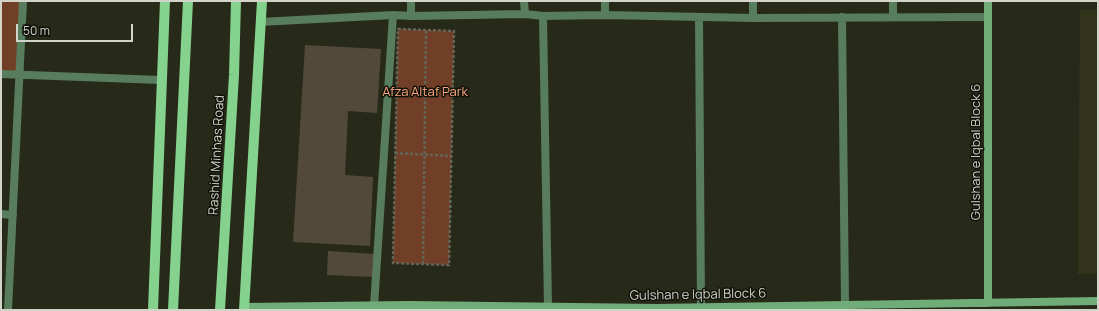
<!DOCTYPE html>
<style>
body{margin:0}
#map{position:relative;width:1099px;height:311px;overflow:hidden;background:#282a19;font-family:Manrope,sans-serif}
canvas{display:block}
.frame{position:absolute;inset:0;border:2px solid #d2d3c9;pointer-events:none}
.scale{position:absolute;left:16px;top:24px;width:117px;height:18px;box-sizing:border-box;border:2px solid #d2d3c9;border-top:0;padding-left:5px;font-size:12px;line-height:14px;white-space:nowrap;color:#d2d3c9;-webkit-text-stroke:3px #11120a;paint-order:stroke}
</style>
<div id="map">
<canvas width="1099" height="311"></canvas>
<div class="frame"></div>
<div class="scale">50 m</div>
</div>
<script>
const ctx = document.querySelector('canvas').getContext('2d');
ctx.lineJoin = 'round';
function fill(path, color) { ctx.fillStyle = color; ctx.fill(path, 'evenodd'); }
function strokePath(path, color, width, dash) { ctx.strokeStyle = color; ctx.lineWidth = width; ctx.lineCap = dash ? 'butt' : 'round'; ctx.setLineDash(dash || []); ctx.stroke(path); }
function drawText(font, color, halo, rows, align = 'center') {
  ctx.font = font + ' Manrope,sans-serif'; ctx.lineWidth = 3; ctx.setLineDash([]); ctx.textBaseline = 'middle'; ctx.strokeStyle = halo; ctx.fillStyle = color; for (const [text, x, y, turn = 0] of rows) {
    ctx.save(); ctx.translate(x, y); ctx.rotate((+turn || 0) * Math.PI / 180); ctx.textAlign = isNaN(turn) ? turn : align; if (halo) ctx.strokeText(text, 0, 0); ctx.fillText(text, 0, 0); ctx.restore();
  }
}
fill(new Path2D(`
 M 1080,10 L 1098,10 L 1098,274 L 1078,274 Z`), '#32341c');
fill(new Path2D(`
 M 1,1 L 25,1 L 20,75 L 1,74 Z
 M 398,29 L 454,31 L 449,265 L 393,263 Z`), '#713f27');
fill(new Path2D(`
 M 305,45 L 381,49 L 377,113 L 348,111 L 345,175 L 373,177 L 370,246 L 293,242 Z
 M 328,251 L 374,254 L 373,277 L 327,275 Z`), '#534939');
strokePath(new Path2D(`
 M 398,29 L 454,31 L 449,265 L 393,263 Z
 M 395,153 L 452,156
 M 423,264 L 426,30`), '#636557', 2.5, [3, 2]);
strokePath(new Path2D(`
 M 411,1 L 411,16
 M 524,1 L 525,14
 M 893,1 L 893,16
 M 605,15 L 605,1
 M 543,16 L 548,307
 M 699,17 L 701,307
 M 842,17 L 845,305
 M 753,18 L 753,1
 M 260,22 L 393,15 L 411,16 L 525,14 L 543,16 L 605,15 L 753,18 L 988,17
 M 1,74 L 161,80
 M 1,214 L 13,215
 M 374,306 L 393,15
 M 8,310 L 23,1`), '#587d5c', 8);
strokePath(new Path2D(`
 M 988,303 L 988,1
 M 244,307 L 408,305 L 657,308 L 1098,301`), '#71ad78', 8);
strokePath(new Path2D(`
 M 153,310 L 165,1
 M 173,310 L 188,1
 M 220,310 L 234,75 L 236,1
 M 244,310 L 262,1`), '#84d28d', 10);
drawText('13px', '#ffa780', '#11120a', [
 ["Afza Altaf Park",425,92]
]);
drawText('13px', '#d2d3c9', '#11120a', [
 ["Gulshan e Iqbal Block 6",976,152,-90],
 ["Rashid Minhas Road",217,155,-87],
 ["Gulshan e Iqbal Block 6",698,295,-1]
]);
</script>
